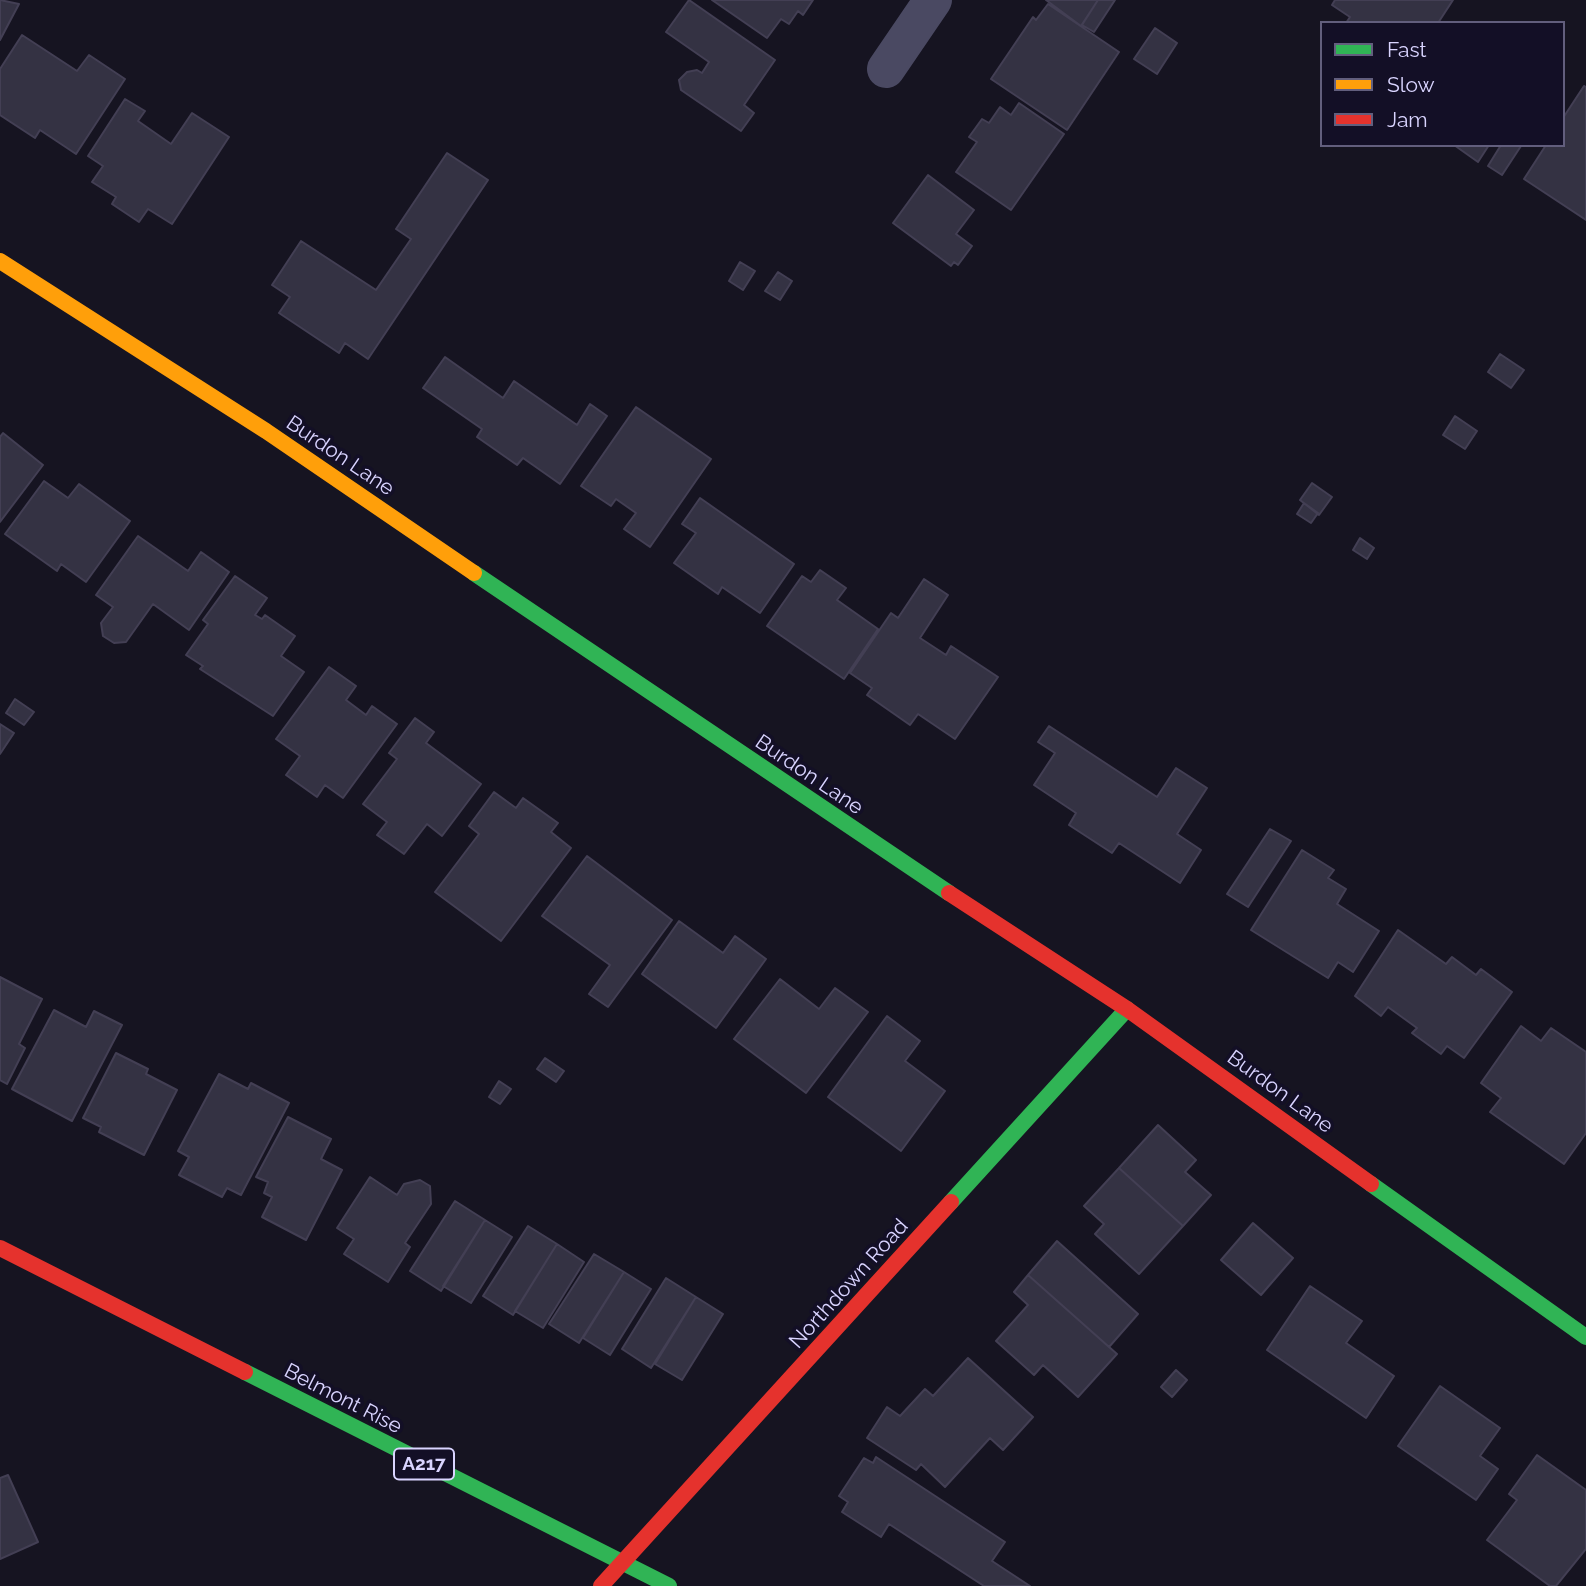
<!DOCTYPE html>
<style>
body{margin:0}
#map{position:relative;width:1586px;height:1586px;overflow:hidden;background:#161421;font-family:Raleway,sans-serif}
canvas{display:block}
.legend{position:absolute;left:1320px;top:21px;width:245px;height:126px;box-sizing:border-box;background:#130f26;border:2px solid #625e7d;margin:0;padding:9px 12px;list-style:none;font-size:21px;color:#d9d4ff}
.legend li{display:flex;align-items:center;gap:14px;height:35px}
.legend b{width:35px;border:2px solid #625e7d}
</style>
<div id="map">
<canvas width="1586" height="1586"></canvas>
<ul class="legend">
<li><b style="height:9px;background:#30b455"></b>Fast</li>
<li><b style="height:9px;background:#ff9f0a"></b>Slow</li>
<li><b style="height:9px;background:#e5322d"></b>Jam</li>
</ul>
</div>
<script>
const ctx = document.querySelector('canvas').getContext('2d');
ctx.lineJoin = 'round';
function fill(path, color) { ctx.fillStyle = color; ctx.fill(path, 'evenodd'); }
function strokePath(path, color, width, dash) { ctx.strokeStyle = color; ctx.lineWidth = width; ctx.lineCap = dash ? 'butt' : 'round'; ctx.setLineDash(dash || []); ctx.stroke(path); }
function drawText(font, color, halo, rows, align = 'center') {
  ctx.font = font + ' Raleway,sans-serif'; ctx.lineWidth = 7; ctx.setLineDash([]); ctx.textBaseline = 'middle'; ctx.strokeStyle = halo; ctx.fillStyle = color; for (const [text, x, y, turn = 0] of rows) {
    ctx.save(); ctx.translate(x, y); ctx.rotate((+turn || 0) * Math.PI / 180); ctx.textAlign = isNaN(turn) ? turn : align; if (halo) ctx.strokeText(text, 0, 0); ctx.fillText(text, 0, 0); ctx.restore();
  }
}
const building = new Path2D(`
 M 0,0 L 19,4 L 0,40 Z
 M 689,0 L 775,60 L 744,105 L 754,113 L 741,131 L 681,90 L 679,80 L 687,72 L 697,70 L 702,73 L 709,62 L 666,32 Z
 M 712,0 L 813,0 L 803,15 L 798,11 L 789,24 L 781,19 L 767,38 Z
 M 1046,0 L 1098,0 L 1081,26 Z
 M 1098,0 L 1115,0 L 1094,32 L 1082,25 Z
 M 1335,0 L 1453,0 L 1438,23 L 1346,23 L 1350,17 L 1332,5 Z
 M 1048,4 L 1119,52 L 1067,130 L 991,79 L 1033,17 L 1036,20 Z
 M 1155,28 L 1177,43 L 1157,74 L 1134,59 Z
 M 22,35 L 77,71 L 89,55 L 125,79 L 76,154 L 40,130 L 35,138 L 0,115 L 0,69 Z
 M 1584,86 L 1586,87 L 1586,220 L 1524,179 L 1546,145 L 1563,145 L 1563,118 Z
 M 125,99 L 145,111 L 138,121 L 171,144 L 192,113 L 229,137 L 172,224 L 148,209 L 139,222 L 112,204 L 116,197 L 92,182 L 103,166 L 88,156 Z
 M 1019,103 L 1064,134 L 1011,210 L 956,172 L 977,142 L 969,137 L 982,119 L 989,123 L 1000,107 L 1011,115 Z
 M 1454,145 L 1489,145 L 1478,162 Z
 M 1501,145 L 1521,146 L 1502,175 L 1488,166 Z
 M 447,153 L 488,180 L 368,359 L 345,343 L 339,353 L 279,313 L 290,297 L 272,285 L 301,241 L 376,290 L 411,239 L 396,229 Z
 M 928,175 L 974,210 L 956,234 L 972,246 L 958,265 L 954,262 L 951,266 L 893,223 Z
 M 740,262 L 755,271 L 743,290 L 729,281 Z
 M 778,272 L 792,281 L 780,300 L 765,291 Z
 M 1500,354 L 1524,370 L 1511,388 L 1488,372 Z
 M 445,357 L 503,398 L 514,381 L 577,425 L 590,404 L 607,416 L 560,484 L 523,458 L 517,465 L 477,437 L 482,429 L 423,388 Z
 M 636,407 L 711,459 L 650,547 L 624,529 L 636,513 L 616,499 L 611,506 L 581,486 Z
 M 1455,416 L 1477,431 L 1465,449 L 1443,435 Z
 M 3,433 L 43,465 L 0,522 L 0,437 Z
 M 44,481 L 68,498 L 79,484 L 130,521 L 86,582 L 61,564 L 57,571 L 5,534 Z
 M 1312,483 L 1332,497 L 1319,515 L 1300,500 Z
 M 700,498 L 794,564 L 760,613 L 722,587 L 718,594 L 674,563 L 696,533 L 682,524 Z
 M 1304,503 L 1318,513 L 1311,523 L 1297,514 Z
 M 138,536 L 188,571 L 201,552 L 229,572 L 189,630 L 153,604 L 126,642 L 114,643 L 103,636 L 101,623 L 113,607 L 96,595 Z
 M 1360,538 L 1374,548 L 1367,559 L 1353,550 Z
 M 820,570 L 846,588 L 837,600 L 878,629 L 844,679 L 767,626 L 802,576 L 811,582 Z
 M 235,576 L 267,598 L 255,615 L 262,619 L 265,615 L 295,636 L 281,656 L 304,672 L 273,716 L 200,669 L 203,666 L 186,655 L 208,624 L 203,620 Z
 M 924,579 L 948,595 L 920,638 L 946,655 L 951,646 L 998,677 L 955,739 L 918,714 L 910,725 L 867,695 L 872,688 L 850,673 L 891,613 L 898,618 Z
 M 329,667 L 356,686 L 346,700 L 366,715 L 372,706 L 397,724 L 343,798 L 325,785 L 317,797 L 286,775 L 300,756 L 276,739 Z
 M 15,699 L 34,712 L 24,725 L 6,713 Z
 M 415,718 L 434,732 L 426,743 L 481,784 L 442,836 L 427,824 L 404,854 L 377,835 L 387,822 L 363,804 L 397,759 L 389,753 Z
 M 0,724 L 14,733 L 0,754 Z
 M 1049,726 L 1157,797 L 1176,768 L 1207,788 L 1177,834 L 1201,850 L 1180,883 L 1119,843 L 1112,853 L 1069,825 L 1076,813 L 1034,785 L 1055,753 L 1038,742 Z
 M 494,792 L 516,808 L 523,798 L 558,823 L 551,832 L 571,848 L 501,941 L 435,892 L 479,834 L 469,826 Z
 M 1270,829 L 1291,841 L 1248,907 L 1227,894 Z
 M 1302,850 L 1334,870 L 1328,878 L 1346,889 L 1337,904 L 1379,931 L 1353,972 L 1338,962 L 1328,978 L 1251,930 Z
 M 587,856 L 672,920 L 608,1007 L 589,994 L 610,965 L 542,916 Z
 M 679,921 L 723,953 L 735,936 L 766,959 L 716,1028 L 642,974 Z
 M 1398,930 L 1446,964 L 1452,957 L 1476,975 L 1481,969 L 1512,992 L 1464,1058 L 1447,1046 L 1441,1054 L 1412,1033 L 1417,1028 L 1388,1007 L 1381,1016 L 1355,996 Z
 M 0,977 L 42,999 L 19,1044 L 25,1048 L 7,1084 L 0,1080 Z
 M 780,979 L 819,1009 L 835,988 L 868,1012 L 806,1093 L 734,1039 Z
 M 54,1010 L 86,1027 L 94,1011 L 122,1025 L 72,1121 L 12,1089 Z
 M 887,1016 L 920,1041 L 905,1061 L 945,1091 L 901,1151 L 828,1097 Z
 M 1521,1026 L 1541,1041 L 1551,1028 L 1586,1052 L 1586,1133 L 1564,1164 L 1490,1112 L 1501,1098 L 1481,1083 Z
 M 116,1053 L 148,1069 L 146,1074 L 177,1090 L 144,1155 L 99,1132 L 101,1127 L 83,1118 Z
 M 545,1058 L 564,1071 L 556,1082 L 537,1069 Z
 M 219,1074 L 248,1089 L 251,1083 L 289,1103 L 241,1195 L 227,1188 L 222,1197 L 179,1175 L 189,1157 L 178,1151 Z
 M 499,1081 L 511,1089 L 500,1104 L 489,1097 Z
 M 288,1117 L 331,1139 L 321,1159 L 342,1170 L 306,1240 L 262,1217 L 272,1197 L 264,1193 L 268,1182 L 256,1177 Z
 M 1158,1125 L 1196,1160 L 1185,1172 L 1211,1195 L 1183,1226 L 1119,1168 Z
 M 1119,1168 L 1183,1226 L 1139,1274 L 1095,1234 L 1104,1224 L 1084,1206 Z
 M 370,1177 L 397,1195 L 404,1184 L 420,1180 L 430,1186 L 431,1204 L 405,1243 L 410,1247 L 388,1282 L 344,1254 L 354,1239 L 337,1228 Z
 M 455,1201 L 485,1220 L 441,1291 L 410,1271 Z
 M 485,1220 L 512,1237 L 471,1303 L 443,1286 Z
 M 1253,1223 L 1293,1258 L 1261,1295 L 1221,1260 Z
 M 528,1226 L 557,1244 L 513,1315 L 483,1296 Z
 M 1057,1241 L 1138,1314 L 1109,1347 L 1028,1275 Z
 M 557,1244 L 584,1262 L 543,1328 L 515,1311 Z
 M 594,1254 L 624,1272 L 579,1343 L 549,1324 Z
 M 624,1272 L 651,1289 L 610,1355 L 583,1338 Z
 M 1028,1275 L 1117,1354 L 1078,1397 L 1043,1365 L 1034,1375 L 996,1341 L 1028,1305 L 1014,1292 Z
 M 666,1278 L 696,1297 L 651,1368 L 622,1349 Z
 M 1310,1286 L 1362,1321 L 1346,1343 L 1394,1376 L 1366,1418 L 1267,1350 Z
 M 696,1297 L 723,1314 L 682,1380 L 655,1364 Z
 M 968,1358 L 1033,1417 L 1003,1450 L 990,1438 L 945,1487 L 921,1464 L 916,1470 L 867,1438 L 887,1407 L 900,1416 L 925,1389 L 933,1396 Z
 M 1176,1370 L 1187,1380 L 1172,1397 L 1161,1387 Z
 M 1440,1386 L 1500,1428 L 1480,1456 L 1498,1469 L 1476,1500 L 1398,1446 Z
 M 1537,1455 L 1586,1490 L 1586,1549 L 1556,1586 L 1550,1586 L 1487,1540 L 1517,1500 L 1509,1494 Z
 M 876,1457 L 1005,1542 L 992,1561 L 1030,1586 L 984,1586 L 889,1524 L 881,1537 L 842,1512 L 848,1502 L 839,1496 L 864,1458 L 873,1463 Z
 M 8,1475 L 38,1542 L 0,1559 L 0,1478 Z`);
fill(building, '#343243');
strokePath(building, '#433f54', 2);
strokePath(new Path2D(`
 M 886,69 L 933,0`), '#4a4962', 38);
strokePath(new Path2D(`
 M 474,573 L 949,893
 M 1371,1184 L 1586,1337
 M 951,1202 L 1127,1009
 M 245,1372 L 669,1586`), '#30b455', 16);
strokePath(new Path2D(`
 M 0,261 L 266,431 L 474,573`), '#ff9f0a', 16);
strokePath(new Path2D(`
 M 949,893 L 1127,1009 L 1371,1184
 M 0,1248 L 245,1372
 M 601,1586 L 951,1202`), '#e5322d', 16);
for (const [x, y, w] of [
 [424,1464,60]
]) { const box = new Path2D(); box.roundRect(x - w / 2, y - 15.5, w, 31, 5); ctx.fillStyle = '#130f26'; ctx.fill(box); strokePath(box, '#d9d4ff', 2); }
drawText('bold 19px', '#d9d4ff', null, [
 ["A217",424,1464]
]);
drawText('21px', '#d9d4ff', '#130f26', [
 ["Burdon Lane",340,456,34],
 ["Burdon Lane",809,775,34],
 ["Burdon Lane",1280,1092,36],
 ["Northdown Road",849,1284,-48],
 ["Belmont Rise",343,1399,27]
]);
</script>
